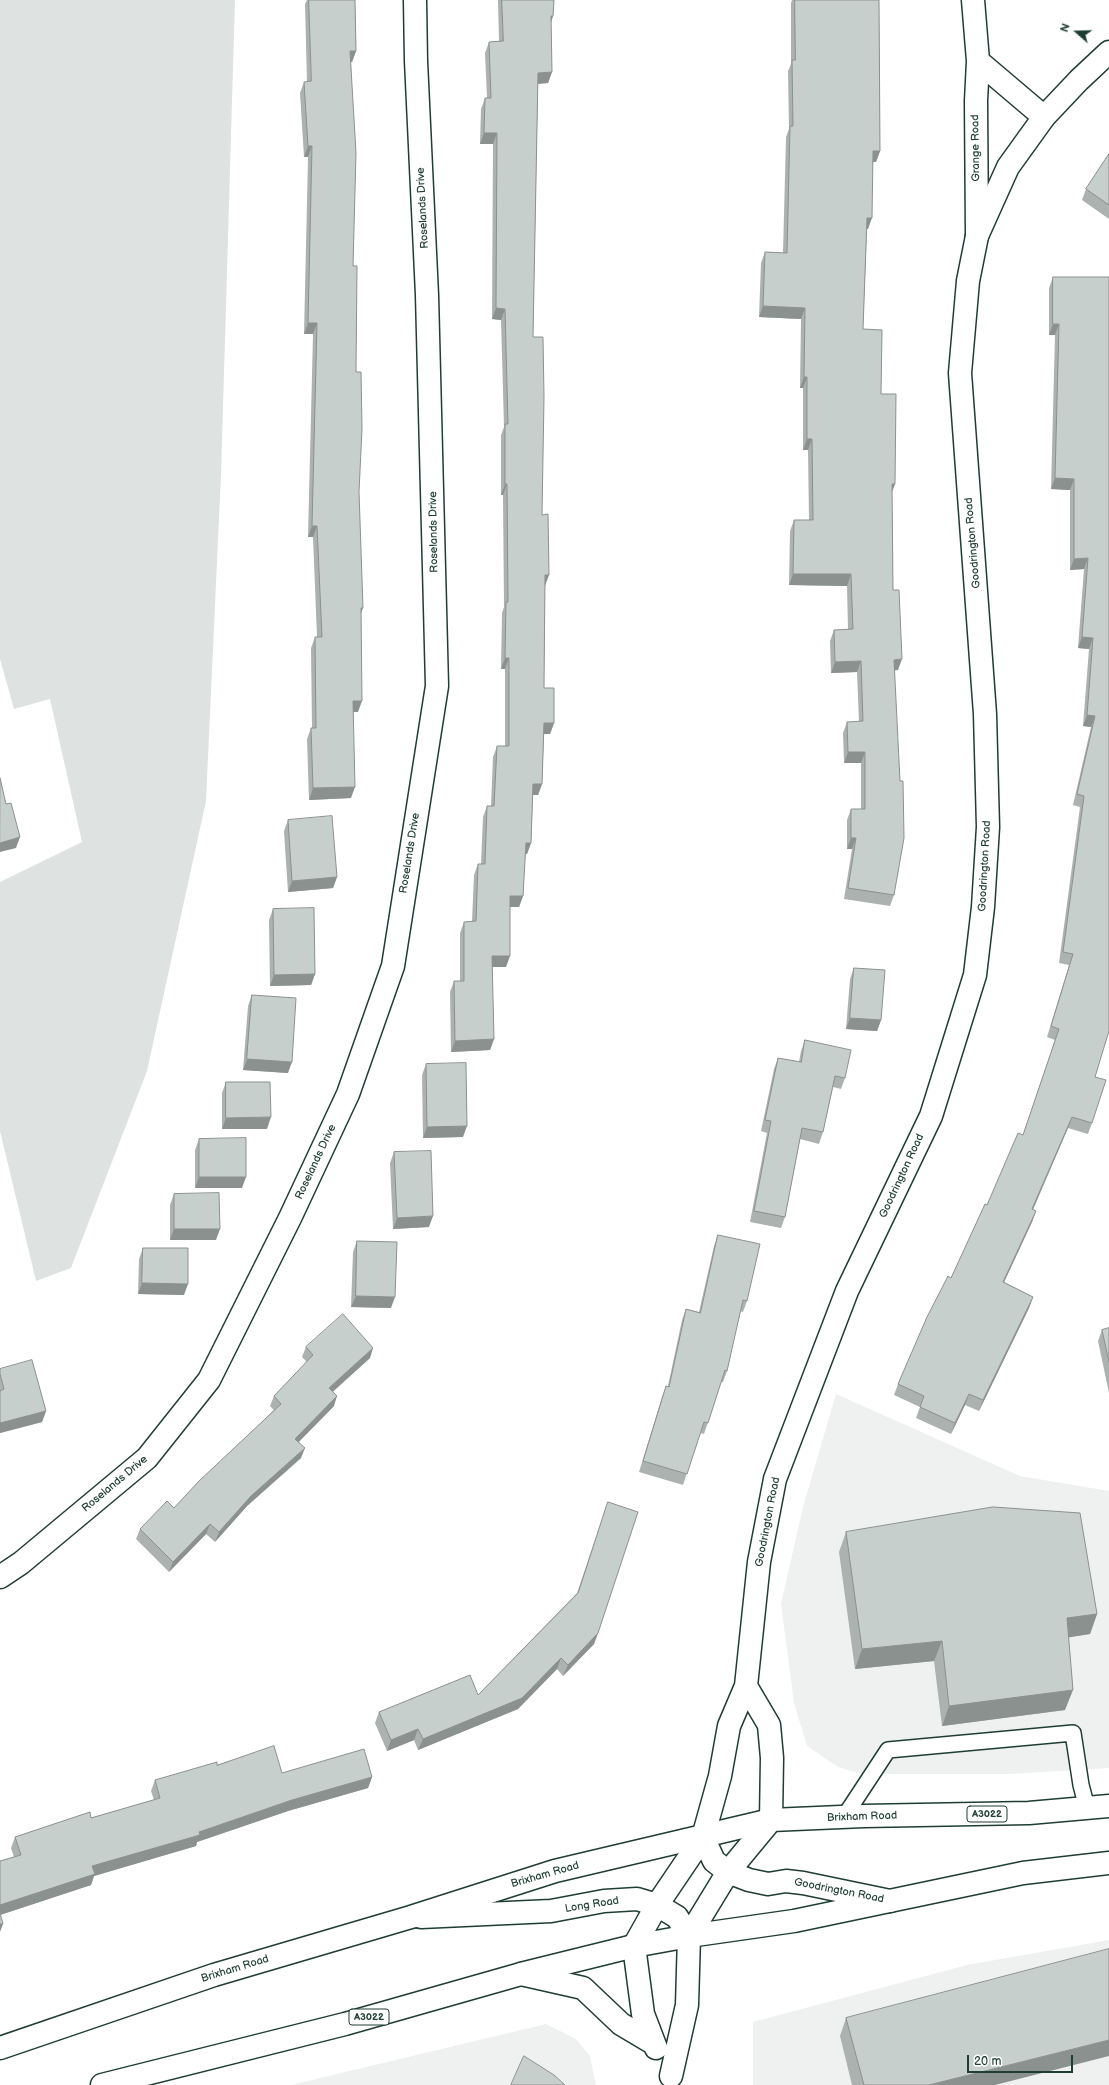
<!DOCTYPE html>
<style>
body{margin:0}
#map{position:relative;width:1109px;height:2085px;overflow:hidden;background:#fff;font-family:"Balsamiq Sans",sans-serif}
canvas{display:block}
.north{position:absolute;left:1057px;top:12px;width:40px;height:40px;-webkit-text-stroke:3px #fff;paint-order:stroke;rotate:290deg;font-size:11px;font-weight:700;line-height:16px;text-align:center;color:#1f3d34}
.north::after{content:'';display:block;margin:auto;width:14px;height:18px;background:#1f3d34;clip-path:polygon(50% 0,100% 100%,50% 72%,0 100%)}
.scale{position:absolute;left:967px;top:2055px;width:106px;height:18px;box-sizing:border-box;border:2px solid #1f3d34;border-top:0;padding-left:5px;font-size:12px;line-height:14px;white-space:nowrap;color:#1f3d34;-webkit-text-stroke:3px #fff;paint-order:stroke}
</style>
<div id="map">
<canvas width="1109" height="2085"></canvas>
<div class="north">N</div>
<div class="scale">20 m</div>
</div>
<script>
const ctx = document.querySelector('canvas').getContext('2d');
ctx.lineJoin = 'round';
function fill(path, color) { ctx.fillStyle = color; ctx.fill(path, 'evenodd'); }
function strokePath(path, color, width, dash) { ctx.strokeStyle = color; ctx.lineWidth = width; ctx.lineCap = dash ? 'butt' : 'round'; ctx.setLineDash(dash || []); ctx.stroke(path); }
function drawText(font, color, halo, rows, align = 'center') {
  ctx.font = font + ' "Balsamiq Sans",sans-serif'; ctx.lineWidth = 3; ctx.setLineDash([]); ctx.textBaseline = 'middle'; ctx.strokeStyle = halo; ctx.fillStyle = color; for (const [text, x, y, turn = 0] of rows) {
    ctx.save(); ctx.translate(x, y); ctx.rotate((+turn || 0) * Math.PI / 180); ctx.textAlign = isNaN(turn) ? turn : align; if (halo) ctx.strokeText(text, 0, 0); ctx.fillText(text, 0, 0); ctx.restore();
  }
}
fill(new Path2D(`
 M 836,1394 L 1020,1476 L 1109,1491 L 1109,1768 L 1010,1774 L 861,1774 L 838,1767 L 807,1746 L 794,1703 L 781,1604 L 803,1507 Z
 M 1109,1940 L 1109,2085 L 753,2085 L 753,2022 L 967,1965 Z
 M 546,2024 L 576,2039 L 590,2056 L 596,2085 L 291,2085 Z`), '#eef1f0');
fill(new Path2D(`
 M 0,0 L 235,0 L 221,475 L 206,801 L 147,1071 L 71,1268 L 36,1281 L 0,1131 L 0,882 L 82,842 L 50,699 L 14,709 L 0,659 Z`), '#dee3e2');
const service = new Path2D(`
 M 844,1817 L 888,1750 L 1073,1733 L 1081,1785 L 1087,1808`);
const minor = new Path2D(`
 M 973,0 L 978,61 L 1044,117
 M 977,236 L 976,101 L 978,61
 M 0,1577 L 21,1563 L 147,1458 L 209,1380 L 290,1218 L 348,1094 L 393,966 L 437,686 L 427,295 L 416,61 L 415,0
 M 421,1917 L 551,1911 L 604,1901 L 637,1899 L 657,1905 L 677,1917 L 689,1936 L 687,2005 L 671,2076
 M 634,1946 L 643,2014 L 656,2048
 M 521,1974 L 583,1988 L 621,2024 L 653,2043`);
const tertiary = new Path2D(`
 M 703,1837 L 714,1861 L 728,1872 L 749,1880 L 768,1884 L 786,1881 L 803,1883 L 890,1901
 M 689,1936 L 728,1872 L 771,1820 L 772,1758 L 769,1725 L 746,1686
 M 634,1946 L 657,1905 L 703,1837 L 720,1776 L 729,1726 L 746,1686 L 759,1562 L 775,1479 L 847,1291 L 931,1116 L 975,975 L 983,907 L 988,827 L 985,714 L 960,373 L 968,281 L 977,236 L 1008,167 L 1044,117 L 1079,80 L 1109,52`);
const primary = new Path2D(`
 M 0,2048 L 214,1975 L 411,1917 L 555,1871 L 771,1820 L 864,1816 L 1029,1813 L 1109,1806
 M 102,2085 L 345,2024 L 521,1974 L 634,1946 L 689,1936 L 794,1921 L 1023,1873 L 1109,1863`);
strokePath(service, '#1f3d34', 18);
strokePath(minor, '#1f3d34', 25);
strokePath(tertiary, '#1f3d34', 25);
strokePath(primary, '#1f3d34', 25);
strokePath(service, '#fff', 15);
strokePath(minor, '#fff', 22);
strokePath(tertiary, '#fff', 22);
strokePath(primary, '#fff', 22);
fill(new Path2D(`
 M 307,0 L 355,0 L 356,51 L 352,62 L 351,62 L 353,266 L 359,492 L 361,615 L 358,712 L 353,712 L 351,798 L 309,800 L 307,739 L 311,728 L 312,728 L 311,648 L 315,637 L 317,637 L 313,537 L 308,537 L 313,334 L 304,334 L 308,157 L 304,157 L 300,93 L 304,82 L 307,82 L 305,4 Z
 M 498,0 L 554,0 L 553,16 L 551,23 L 552,72 L 548,83 L 538,84 L 533,337 L 545,584 L 544,688 L 554,723 L 550,734 L 544,734 L 542,784 L 538,795 L 533,795 L 531,843 L 527,854 L 525,854 L 523,896 L 519,907 L 510,907 L 506,967 L 492,967 L 494,1039 L 490,1050 L 451,1052 L 450,992 L 454,981 L 460,981 L 460,933 L 464,922 L 472,921 L 474,875 L 478,864 L 481,864 L 483,817 L 487,806 L 491,806 L 493,757 L 497,746 L 505,746 L 505,669 L 501,669 L 502,613 L 504,607 L 503,495 L 501,495 L 501,435 L 504,427 L 501,320 L 492,319 L 493,144 L 480,144 L 481,109 L 485,98 L 487,98 L 485,53 L 489,42 L 499,41 Z
 M 792,0 L 879,0 L 880,151 L 876,162 L 873,162 L 868,229 L 867,229 L 863,329 L 881,394 L 895,484 L 892,490 L 893,590 L 898,670 L 895,670 L 894,895 L 890,906 L 844,899 L 852,849 L 847,849 L 847,820 L 851,809 L 861,809 L 861,763 L 844,763 L 843,733 L 847,722 L 859,722 L 857,672 L 831,673 L 830,641 L 834,630 L 848,630 L 847,586 L 789,585 L 790,531 L 794,520 L 809,520 L 808,450 L 803,450 L 803,388 L 800,388 L 801,319 L 759,317 L 761,263 L 765,252 L 783,253 L 786,137 L 789,129 L 788,71 L 791,64 L 791,3 Z
 M 1109,154 L 1109,219 L 1082,200 L 1086,189 Z
 M 1053,277 L 1109,277 L 1095,1077 L 1092,1123 L 1088,1134 L 1068,1128 L 1033,1210 L 1036,1211 L 1032,1222 L 1004,1282 L 1033,1297 L 1029,1308 L 979,1411 L 965,1405 L 951,1434 L 916,1418 L 920,1407 L 894,1395 L 898,1384 L 951,1278 L 987,1205 L 1023,1135 L 1055,1040 L 1047,1037 L 1069,965 L 1059,963 L 1080,807 L 1073,805 L 1091,727 L 1083,726 L 1089,649 L 1078,648 L 1084,569 L 1070,570 L 1070,490 L 1051,489 L 1055,335 L 1049,335 L 1049,288 Z
 M 288,820 L 337,877 L 333,888 L 288,892 L 284,831 Z
 M 273,909 L 315,974 L 311,985 L 270,986 L 269,920 Z
 M 854,968 L 881,1020 L 877,1031 L 846,1029 L 850,979 Z
 M 252,995 L 288,1073 L 243,1070 L 248,1006 Z
 M 805,1040 L 845,1078 L 841,1089 L 833,1087 L 823,1132 L 819,1144 L 800,1139 L 785,1217 L 781,1228 L 750,1222 L 767,1133 L 761,1131 L 774,1069 L 778,1058 L 799,1062 L 801,1051 Z
 M 426,1064 L 463,1137 L 423,1138 L 422,1075 Z
 M 226,1082 L 267,1129 L 222,1129 L 222,1093 Z
 M 199,1139 L 242,1188 L 195,1188 L 195,1150 Z
 M 394,1152 L 429,1227 L 393,1229 L 390,1163 Z
 M 174,1194 L 216,1240 L 170,1240 L 170,1205 Z
 M 718,1235 L 747,1301 L 743,1312 L 740,1311 L 727,1371 L 723,1382 L 721,1382 L 704,1434 L 700,1433 L 683,1485 L 639,1472 L 662,1397 L 666,1386 L 668,1386 L 682,1320 L 686,1309 L 699,1312 L 714,1246 Z
 M 357,1241 L 391,1308 L 351,1307 L 353,1252 Z
 M 143,1248 L 184,1295 L 138,1294 L 139,1259 Z
 M 1109,1328 L 1109,1393 L 1098,1341 L 1102,1330 Z
 M 306,1347 L 370,1358 L 333,1391 L 334,1406 L 298,1442 L 301,1458 L 247,1506 L 215,1542 L 206,1534 L 169,1572 L 136,1539 L 140,1529 L 174,1508 L 274,1410 L 270,1406 L 274,1396 L 307,1362 L 302,1357 Z
 M 0,1369 L 46,1411 L 42,1422 L 0,1433 Z
 M 608,1502 L 598,1633 L 594,1644 L 563,1676 L 557,1669 L 518,1709 L 418,1750 L 414,1740 L 387,1751 L 375,1723 L 379,1712 L 478,1695 L 577,1593 Z
 M 846,1532 L 1097,1614 L 1090,1634 L 1068,1637 L 1065,1710 L 942,1726 L 934,1661 L 855,1669 L 839,1552 Z
 M 217,1765 L 282,1773 L 372,1777 L 368,1788 L 288,1811 L 197,1842 L 196,1846 L 94,1876 L 91,1885 L 0,1915 L 0,1861 L 14,1857 L 11,1848 L 15,1837 L 91,1818 L 154,1800 L 151,1791 L 155,1780 Z
 M 846,2018 L 995,2085 L 852,2085 L 840,2036 Z`), '#abb2af');
fill(new Path2D(`
 M 551,16 L 553,16 L 549,27 Z
 M 350,51 L 356,51 L 352,62 L 346,62 Z
 M 552,72 L 548,83 L 534,84 L 538,73 Z
 M 484,133 L 497,133 L 493,144 L 480,144 Z
 M 308,146 L 312,146 L 308,157 L 304,157 Z
 M 873,151 L 880,151 L 876,162 L 869,162 Z
 M 867,218 L 872,218 L 868,229 L 863,229 Z
 M 763,306 L 805,308 L 801,319 L 759,317 Z
 M 496,308 L 505,309 L 501,320 L 492,319 Z
 M 308,323 L 317,323 L 313,334 L 304,334 Z
 M 1053,324 L 1059,324 L 1055,335 L 1049,335 Z
 M 804,377 L 807,377 L 803,388 L 800,388 Z
 M 807,439 L 812,439 L 808,450 L 803,450 Z
 M 1055,478 L 1074,479 L 1070,490 L 1051,489 Z
 M 505,484 L 507,484 L 503,495 L 501,495 Z
 M 892,484 L 895,484 L 891,495 Z
 M 312,526 L 317,526 L 313,537 L 308,537 Z
 M 1088,558 L 1084,569 L 1070,570 L 1074,559 Z
 M 793,574 L 851,574 L 847,586 L 789,585 Z
 M 545,575 L 549,575 L 545,586 Z
 M 361,608 L 363,608 L 359,619 Z
 M 1082,637 L 1093,638 L 1089,649 L 1078,648 Z
 M 505,658 L 509,658 L 505,669 L 501,669 Z
 M 902,659 L 898,670 L 890,671 L 894,660 Z
 M 861,661 L 857,672 L 831,673 L 835,662 Z
 M 353,701 L 362,701 L 358,712 L 349,712 Z
 M 1087,715 L 1095,716 L 1091,727 L 1083,726 Z
 M 544,723 L 554,723 L 550,734 L 540,734 Z
 M 848,752 L 865,752 L 861,763 L 844,763 Z
 M 533,784 L 542,784 L 538,795 L 529,795 Z
 M 355,787 L 351,798 L 309,800 L 313,788 Z
 M 20,837 L 16,848 L 0,852 L 0,843 Z
 M 851,838 L 856,838 L 852,849 L 847,849 Z
 M 526,843 L 531,843 L 527,854 L 522,854 Z
 M 337,877 L 333,888 L 288,892 L 292,881 Z
 M 510,896 L 523,896 L 519,907 L 506,907 Z
 M 492,956 L 510,956 L 506,967 L 488,967 Z
 M 315,974 L 311,985 L 270,986 L 274,975 Z
 M 850,1018 L 881,1020 L 877,1031 L 846,1029 Z
 M 494,1039 L 490,1050 L 451,1052 L 455,1041 Z
 M 247,1059 L 292,1062 L 288,1073 L 243,1070 Z
 M 271,1117 L 267,1129 L 222,1129 L 226,1118 Z
 M 1072,1117 L 1068,1128 L 1028,1220 L 1032,1209 Z
 M 467,1126 L 463,1137 L 423,1138 L 427,1127 Z
 M 199,1177 L 246,1177 L 242,1188 L 195,1188 Z
 M 1036,1211 L 1032,1222 L 999,1293 L 1003,1282 Z
 M 433,1216 L 429,1227 L 393,1229 L 397,1218 Z
 M 174,1229 L 220,1229 L 216,1240 L 170,1240 Z
 M 142,1283 L 188,1284 L 184,1295 L 138,1294 Z
 M 356,1296 L 395,1297 L 391,1308 L 351,1307 Z
 M 1033,1297 L 1029,1308 L 979,1411 L 983,1400 Z
 M 373,1348 L 370,1358 L 326,1398 L 329,1388 Z
 M 969,1394 L 965,1405 L 951,1434 L 955,1423 Z
 M 337,1396 L 334,1406 L 292,1449 L 295,1439 Z
 M 46,1411 L 42,1422 L 0,1433 L 0,1423 Z
 M 305,1448 L 301,1458 L 247,1506 L 215,1542 L 219,1532 L 251,1496 Z
 M 210,1524 L 206,1534 L 169,1572 L 173,1562 Z
 M 1097,1614 L 1090,1634 L 1059,1639 L 1067,1618 Z
 M 598,1633 L 594,1644 L 563,1676 L 568,1665 Z
 M 942,1641 L 934,1661 L 855,1669 L 862,1649 Z
 M 561,1658 L 557,1669 L 518,1709 L 418,1750 L 423,1739 Z
 M 1073,1690 L 1065,1710 L 942,1726 L 949,1706 Z
 M 418,1729 L 414,1740 L 387,1751 L 391,1740 Z
 M 372,1777 L 368,1788 L 288,1811 L 197,1842 L 196,1846 L 94,1876 L 91,1885 L 0,1915 L 0,1905 L 92,1866 L 199,1832 L 292,1800 Z
 M 0,1924 L 3,1924 L 0,1932 Z
 M 1109,2040 L 1109,2056 L 995,2085 L 929,2085 Z`), '#8b918f');
const building = new Path2D(`
 M 309,0 L 355,0 L 356,51 L 350,51 L 356,153 L 353,266 L 357,266 L 356,372 L 361,372 L 362,429 L 359,492 L 363,608 L 361,608 L 362,701 L 353,701 L 355,787 L 313,788 L 311,728 L 316,728 L 315,637 L 322,637 L 317,526 L 312,526 L 317,323 L 308,323 L 312,146 L 308,146 L 304,82 L 311,81 Z
 M 502,0 L 554,0 L 553,16 L 551,16 L 552,72 L 538,73 L 533,337 L 543,337 L 544,397 L 542,515 L 548,514 L 549,575 L 545,575 L 544,688 L 554,688 L 554,723 L 544,723 L 542,784 L 533,784 L 531,843 L 526,843 L 523,896 L 510,896 L 510,956 L 492,956 L 494,1039 L 455,1041 L 454,981 L 464,981 L 464,922 L 476,921 L 478,864 L 485,864 L 487,806 L 494,806 L 497,746 L 509,746 L 509,658 L 505,658 L 506,602 L 508,602 L 507,484 L 505,484 L 505,424 L 508,424 L 505,309 L 496,308 L 497,133 L 484,133 L 485,98 L 491,98 L 489,42 L 503,41 Z
 M 795,0 L 879,0 L 880,151 L 873,151 L 872,218 L 867,218 L 863,329 L 882,330 L 881,394 L 896,394 L 895,484 L 892,484 L 893,590 L 899,590 L 902,659 L 894,660 L 900,781 L 903,781 L 904,838 L 894,895 L 848,888 L 856,838 L 851,838 L 851,809 L 865,809 L 865,752 L 848,752 L 847,722 L 863,721 L 861,661 L 835,662 L 834,630 L 853,629 L 851,574 L 793,574 L 794,520 L 813,520 L 812,439 L 807,439 L 807,377 L 804,377 L 805,308 L 763,306 L 765,252 L 787,253 L 790,126 L 793,126 L 792,60 L 795,60 Z
 M 1109,154 L 1109,205 L 1086,189 Z
 M 1053,277 L 1109,277 L 1109,1031 L 1095,1077 L 1106,1080 L 1092,1123 L 1072,1117 L 1032,1209 L 1036,1211 L 1003,1282 L 1033,1297 L 983,1400 L 969,1394 L 955,1423 L 920,1407 L 924,1396 L 898,1384 L 927,1317 L 948,1276 L 951,1278 L 985,1204 L 987,1205 L 1018,1133 L 1023,1135 L 1059,1029 L 1051,1026 L 1073,954 L 1063,952 L 1084,796 L 1077,794 L 1095,716 L 1087,715 L 1093,638 L 1082,637 L 1088,558 L 1074,559 L 1074,479 L 1055,478 L 1059,324 L 1053,324 Z
 M 0,778 L 6,804 L 11,803 L 20,837 L 0,843 Z
 M 332,816 L 337,877 L 292,881 L 288,820 Z
 M 314,908 L 315,974 L 274,975 L 273,909 Z
 M 854,968 L 885,970 L 881,1020 L 850,1018 Z
 M 252,995 L 296,998 L 292,1062 L 247,1059 Z
 M 805,1040 L 851,1050 L 845,1078 L 835,1076 L 823,1132 L 802,1128 L 785,1217 L 754,1211 L 771,1121 L 765,1120 L 778,1058 L 801,1062 Z
 M 466,1063 L 467,1126 L 427,1127 L 426,1064 Z
 M 226,1082 L 270,1082 L 271,1117 L 226,1118 Z
 M 246,1138 L 246,1177 L 199,1177 L 199,1139 Z
 M 431,1151 L 433,1216 L 397,1218 L 394,1152 Z
 M 219,1193 L 220,1229 L 174,1229 L 174,1194 Z
 M 718,1235 L 760,1244 L 747,1301 L 743,1300 L 727,1371 L 725,1370 L 708,1423 L 704,1422 L 687,1474 L 643,1461 L 666,1386 L 669,1387 L 686,1309 L 700,1313 Z
 M 357,1241 L 397,1242 L 395,1297 L 356,1296 Z
 M 143,1248 L 188,1248 L 188,1284 L 142,1283 Z
 M 343,1314 L 373,1348 L 329,1388 L 337,1396 L 295,1439 L 305,1448 L 251,1496 L 219,1532 L 210,1524 L 173,1562 L 140,1529 L 167,1501 L 174,1508 L 198,1482 L 281,1404 L 274,1396 L 313,1355 L 306,1347 Z
 M 1109,1328 L 1109,1362 L 1102,1330 Z
 M 32,1360 L 46,1411 L 0,1423 L 0,1391 L 4,1389 L 0,1374 L 0,1369 Z
 M 608,1502 L 638,1512 L 598,1633 L 568,1665 L 561,1658 L 522,1698 L 423,1739 L 418,1729 L 391,1740 L 379,1712 L 470,1675 L 478,1695 L 578,1593 Z
 M 993,1507 L 1080,1513 L 1097,1614 L 1067,1618 L 1073,1690 L 949,1706 L 942,1641 L 862,1649 L 846,1532 Z
 M 274,1746 L 282,1773 L 364,1749 L 372,1777 L 292,1800 L 199,1832 L 200,1835 L 92,1866 L 95,1874 L 0,1905 L 0,1861 L 21,1855 L 15,1837 L 90,1812 L 91,1818 L 160,1798 L 155,1780 L 217,1762 L 217,1765 Z
 M 0,1913 L 3,1924 L 0,1924 Z
 M 1109,1949 L 1109,2040 L 929,2085 L 864,2085 L 846,2018 Z
 M 524,2056 L 554,2075 L 565,2085 L 511,2085 Z`);
fill(building, '#c7cfcc');
strokePath(building, '#8b918f', 1);
for (const [x, y, w] of [
 [987,1814,40],
 [369,2017,40]
]) { const box = new Path2D(); box.roundRect(x - w / 2, y - 8, w, 16, 3); ctx.fillStyle = '#fff'; ctx.fill(box); strokePath(box, '#1f3d34', 1); }
drawText('bold 10px', '#1f3d34', null, [
 ["A3022",987,1814],
 ["A3022",369,2017]
]);
drawText('11px', '#1f3d34', '#fff', [
 ["Grange Road",976,148,-91],
 ["Roselands Drive",423,208,-93],
 ["Roselands Drive",434,532,-91],
 ["Goodrington Road",973,543,-95],
 ["Roselands Drive",410,853,-81],
 ["Goodrington Road",985,866,-87],
 ["Roselands Drive",316,1162,-65],
 ["Goodrington Road",902,1176,-65],
 ["Roselands Drive",115,1484,-40],
 ["Goodrington Road",768,1522,-79],
 ["Brixham Road",862,1817,-2],
 ["Brixham Road",545,1875,-16],
 ["Goodrington Road",839,1891,11],
 ["Long Road",592,1905,-9],
 ["Brixham Road",235,1969,-17]
]);
</script>
